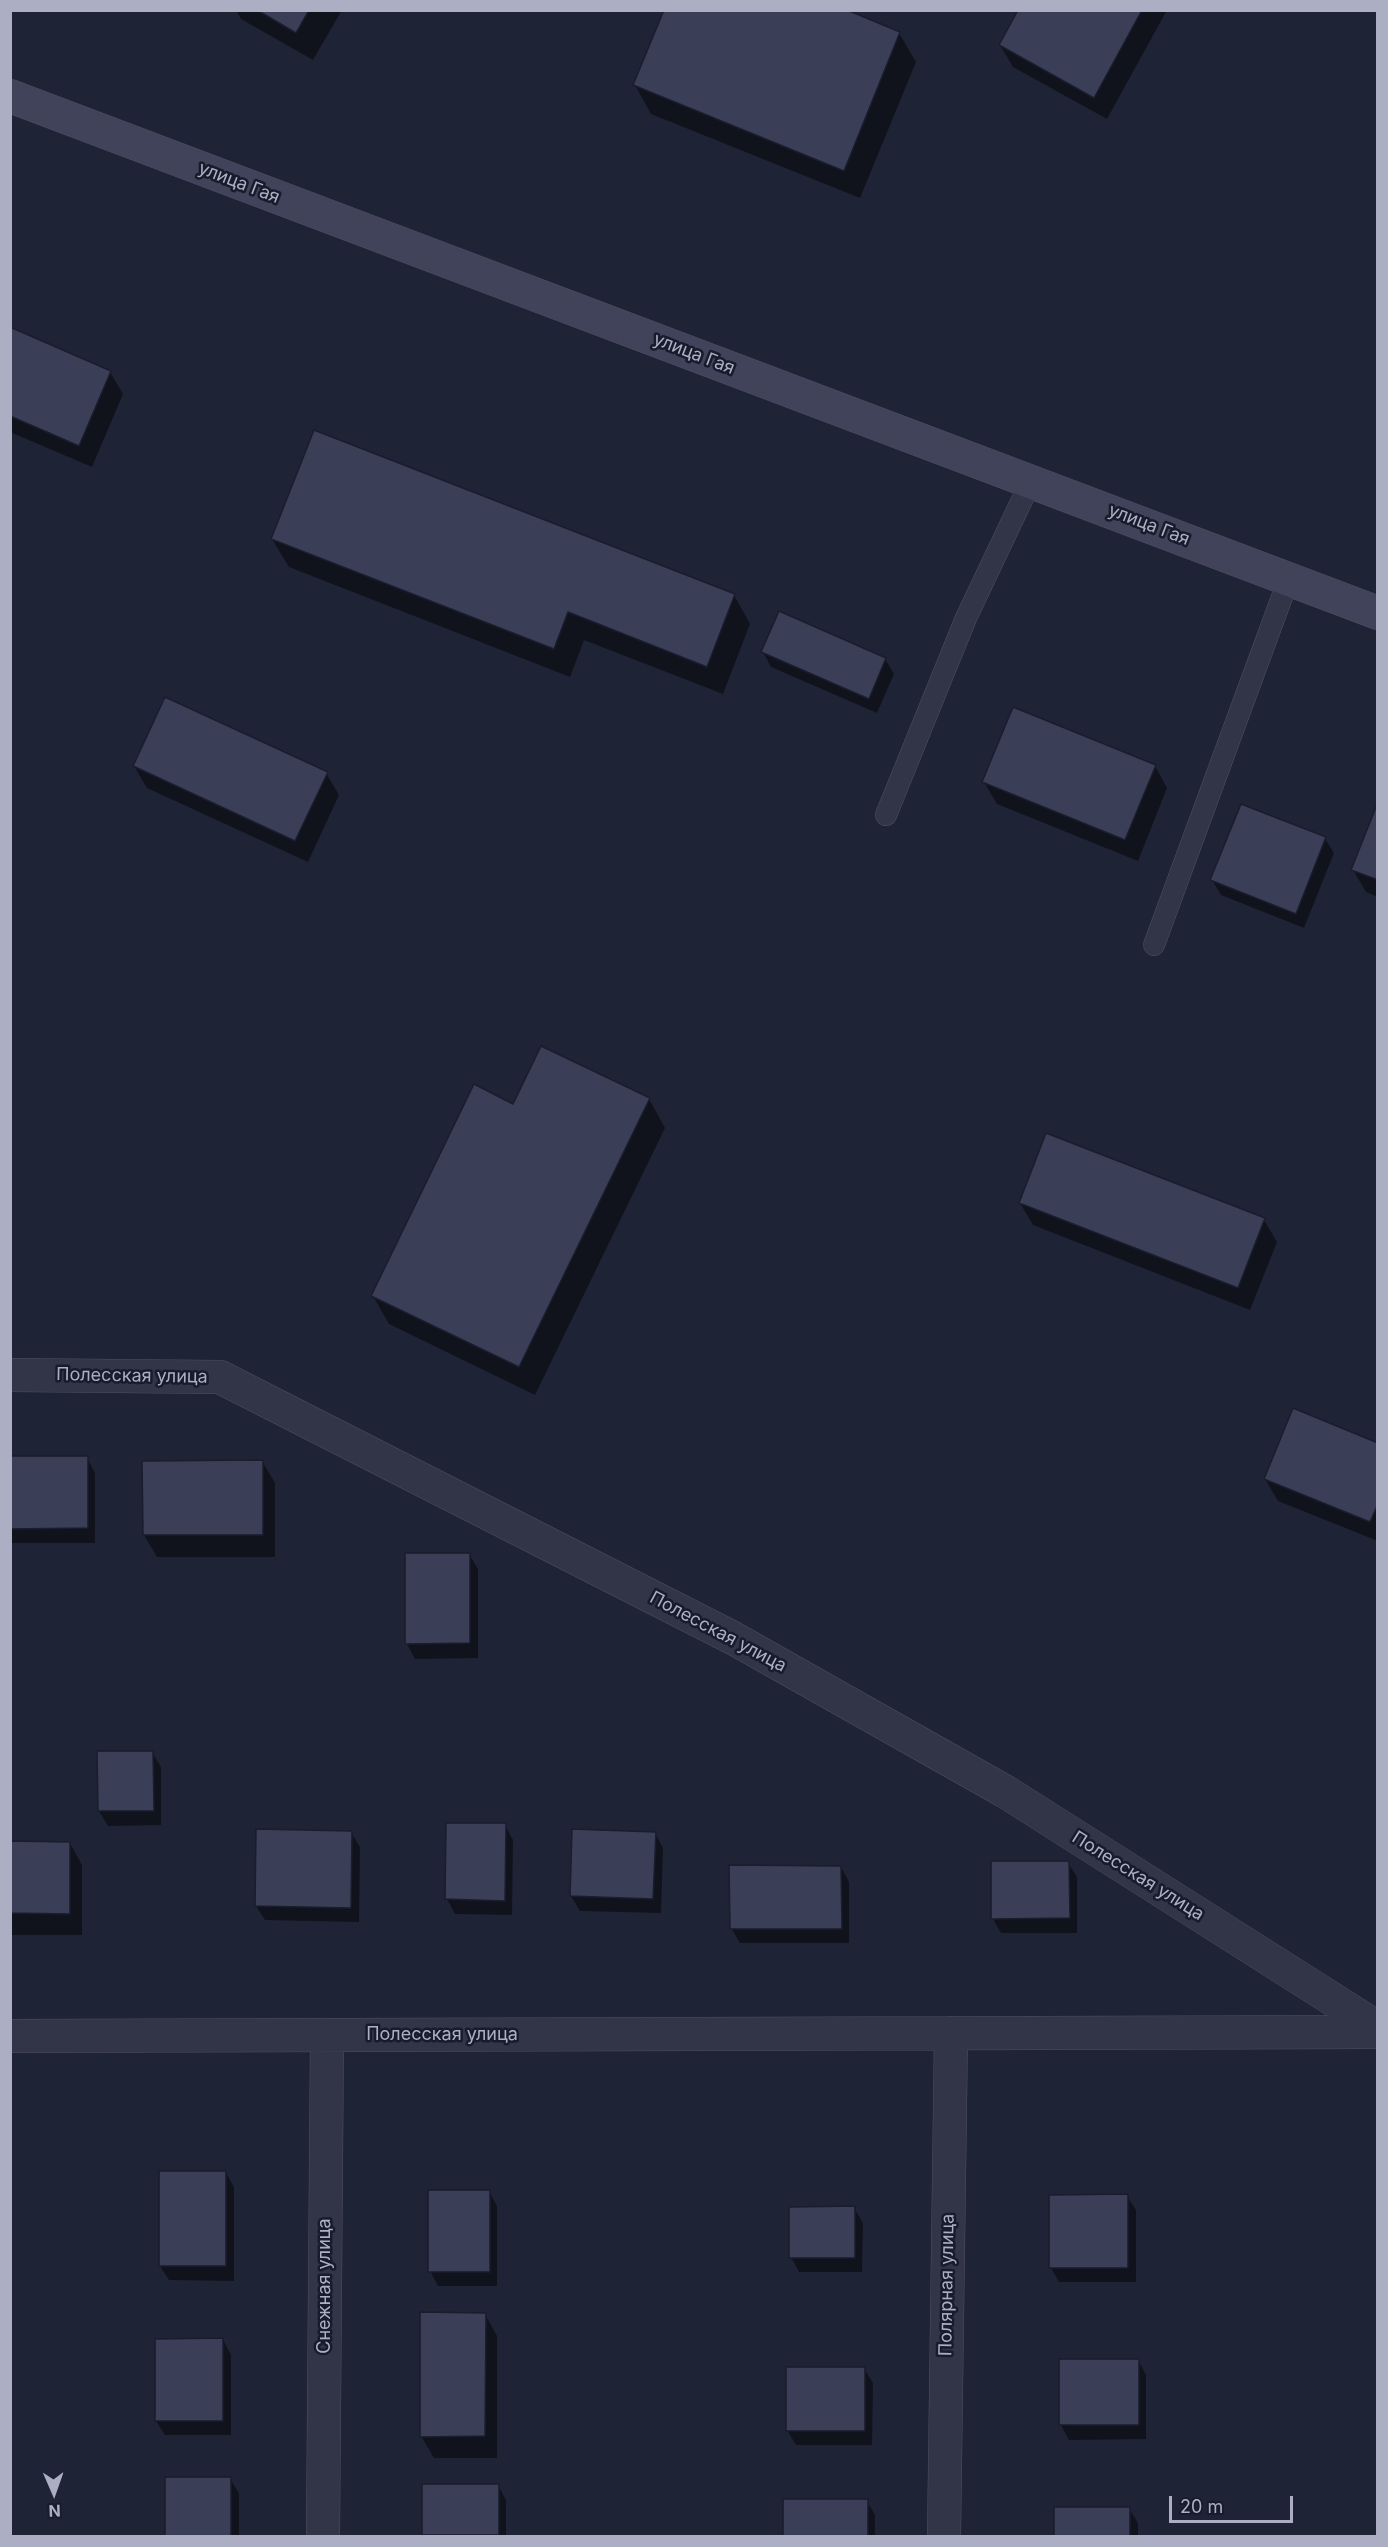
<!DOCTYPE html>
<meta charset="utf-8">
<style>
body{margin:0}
#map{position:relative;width:1388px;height:2547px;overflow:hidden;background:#1f2336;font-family:Inter,sans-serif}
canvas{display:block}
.frame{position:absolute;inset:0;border:12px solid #acafc4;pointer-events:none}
.north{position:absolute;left:24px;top:2463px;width:60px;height:60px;-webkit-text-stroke:4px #181b2b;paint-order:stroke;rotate:178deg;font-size:16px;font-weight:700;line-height:24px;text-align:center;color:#acafc4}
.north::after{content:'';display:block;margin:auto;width:21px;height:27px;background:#acafc4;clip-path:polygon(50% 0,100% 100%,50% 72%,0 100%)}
.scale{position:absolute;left:1169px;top:2496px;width:124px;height:27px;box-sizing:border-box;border:3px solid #acafc4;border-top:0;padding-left:8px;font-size:18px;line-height:21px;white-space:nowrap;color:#acafc4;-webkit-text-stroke:4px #181b2b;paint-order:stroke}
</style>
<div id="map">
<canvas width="1388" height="2547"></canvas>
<div class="frame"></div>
<div class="north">N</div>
<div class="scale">20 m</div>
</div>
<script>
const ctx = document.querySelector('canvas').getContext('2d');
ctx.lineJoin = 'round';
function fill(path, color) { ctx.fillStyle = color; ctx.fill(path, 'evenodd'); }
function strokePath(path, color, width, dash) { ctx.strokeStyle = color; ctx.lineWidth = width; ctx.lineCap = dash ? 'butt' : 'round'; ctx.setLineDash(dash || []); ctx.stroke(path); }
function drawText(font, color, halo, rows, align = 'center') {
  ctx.font = font + ' Inter,sans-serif'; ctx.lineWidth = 5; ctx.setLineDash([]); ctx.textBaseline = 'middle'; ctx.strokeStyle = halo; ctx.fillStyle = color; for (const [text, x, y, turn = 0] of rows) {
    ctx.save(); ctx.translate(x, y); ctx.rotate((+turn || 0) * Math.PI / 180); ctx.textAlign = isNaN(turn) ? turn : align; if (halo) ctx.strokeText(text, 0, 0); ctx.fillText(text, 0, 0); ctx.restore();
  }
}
fill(new Path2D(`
 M 236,10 L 342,10 L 313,60 L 241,19 Z
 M 1020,10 L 1167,10 L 1107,119 L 1013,67 L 1000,45 Z
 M 899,33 L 916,62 L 860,198 L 651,114 L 635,85 Z
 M 10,329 L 110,372 L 123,394 L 92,467 L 10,432 Z
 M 272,539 L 734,595 L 750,624 L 723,694 L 584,640 L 570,677 L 289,567 Z
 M 763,652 L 885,659 L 894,674 L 877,713 L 771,667 Z
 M 134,766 L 326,773 L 339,795 L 308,862 L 147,788 Z
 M 1155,766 L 1167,788 L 1138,861 L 997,804 L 984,782 Z
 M 1378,806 L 1378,897 L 1366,892 L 1353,870 Z
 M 1325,839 L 1334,853 L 1304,928 L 1221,895 L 1212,880 Z
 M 649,1099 L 665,1128 L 535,1395 L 389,1324 L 373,1296 L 514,1106 Z
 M 1020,1203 L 1264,1220 L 1277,1242 L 1250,1310 L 1033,1225 Z
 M 1378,1445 L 1378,1541 L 1278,1501 L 1265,1479 Z
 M 10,1458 L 87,1458 L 95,1473 L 95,1543 L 10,1543 Z
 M 262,1461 L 275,1483 L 275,1557 L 157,1557 L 144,1535 Z
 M 469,1554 L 478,1569 L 478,1658 L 415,1659 L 407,1644 Z
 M 152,1752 L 161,1767 L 161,1825 L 108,1826 L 99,1811 Z
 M 505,1825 L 513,1840 L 512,1915 L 455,1914 L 447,1899 Z
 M 351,1832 L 360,1847 L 359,1922 L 265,1920 L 256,1906 Z
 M 655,1833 L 663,1848 L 661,1913 L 580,1911 L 571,1896 Z
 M 10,1843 L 70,1843 L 82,1865 L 82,1935 L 10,1935 Z
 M 1068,1863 L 1077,1877 L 1077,1933 L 1001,1933 L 993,1919 Z
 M 841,1867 L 849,1882 L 849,1943 L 740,1943 L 731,1928 Z
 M 226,2173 L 234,2187 L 234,2281 L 169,2280 L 160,2266 Z
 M 489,2191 L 497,2206 L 497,2286 L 438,2286 L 430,2271 Z
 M 1127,2196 L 1136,2210 L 1136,2282 L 1059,2282 L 1051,2268 Z
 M 854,2208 L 863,2223 L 862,2272 L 799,2272 L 791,2257 Z
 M 485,2314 L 497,2336 L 497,2458 L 434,2458 L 421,2436 Z
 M 223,2340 L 231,2355 L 231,2435 L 165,2435 L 156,2421 Z
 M 1138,2360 L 1146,2375 L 1146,2439 L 1069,2440 L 1061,2425 Z
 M 864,2369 L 873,2383 L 872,2445 L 796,2445 L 787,2430 Z
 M 167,2478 L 230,2479 L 239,2493 L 239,2536 L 167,2536 Z
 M 498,2485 L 506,2500 L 506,2536 L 424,2536 Z
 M 785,2501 L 867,2501 L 875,2515 L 875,2536 L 785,2536 Z
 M 1056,2509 L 1129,2509 L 1138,2523 L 1138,2536 L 1056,2536 Z`), '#0007');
const building = new Path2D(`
 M 257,10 L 309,10 L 296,33 Z
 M 664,10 L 847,10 L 900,32 L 844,171 L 633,85 Z
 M 1018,10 L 1142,10 L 1094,98 L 999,45 Z
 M 10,327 L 111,371 L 79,446 L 10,416 Z
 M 314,430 L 735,594 L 707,667 L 568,612 L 554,649 L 271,539 Z
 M 779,611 L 886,658 L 869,699 L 761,652 Z
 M 165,697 L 328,772 L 295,841 L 133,766 Z
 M 1013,707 L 1156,765 L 1125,840 L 982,782 Z
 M 1378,802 L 1378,880 L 1351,870 Z
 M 1241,804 L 1326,837 L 1296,914 L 1210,880 Z
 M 541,1046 L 650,1098 L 519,1367 L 371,1296 L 474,1084 L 513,1104 Z
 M 1046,1133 L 1265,1218 L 1238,1288 L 1019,1203 Z
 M 1293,1408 L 1378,1443 L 1378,1504 L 1370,1522 L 1264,1479 Z
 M 10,1456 L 88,1456 L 88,1528 L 10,1529 Z
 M 263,1460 L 263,1535 L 143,1535 L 142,1461 Z
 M 405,1553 L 470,1553 L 470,1643 L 405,1644 Z
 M 97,1751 L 153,1751 L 154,1811 L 98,1811 Z
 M 446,1823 L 506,1823 L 505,1901 L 445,1899 Z
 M 256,1829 L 352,1831 L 351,1908 L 255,1906 Z
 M 572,1829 L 656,1832 L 653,1899 L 570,1896 Z
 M 10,1841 L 70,1842 L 70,1914 L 10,1913 Z
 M 991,1861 L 1069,1861 L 1070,1918 L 991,1919 Z
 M 729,1865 L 841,1866 L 842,1929 L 730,1929 Z
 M 159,2171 L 226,2171 L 226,2266 L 159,2266 Z
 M 428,2190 L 490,2190 L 490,2272 L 428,2272 Z
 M 1128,2194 L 1128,2268 L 1049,2268 L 1049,2195 Z
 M 855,2206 L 855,2258 L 789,2258 L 789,2207 Z
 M 420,2312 L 486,2313 L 485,2436 L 420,2437 Z
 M 223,2338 L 223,2421 L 155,2421 L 155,2339 Z
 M 1059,2359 L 1139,2359 L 1139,2425 L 1059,2425 Z
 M 786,2367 L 865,2367 L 865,2431 L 786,2431 Z
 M 165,2477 L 231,2477 L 231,2536 L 165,2536 Z
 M 422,2484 L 499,2484 L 499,2535 L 422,2535 Z
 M 783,2499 L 868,2499 L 868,2536 L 783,2536 Z
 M 1054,2507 L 1130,2507 L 1130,2536 L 1054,2536 Z`);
fill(building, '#3a3f57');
strokePath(building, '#1a1d2d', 1.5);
const lane = new Path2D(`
 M 886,815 L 966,618 L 1031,481
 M 1154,945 L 1289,578`);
const street = new Path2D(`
 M 10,1375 L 220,1377 L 733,1638 L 1006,1792 L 1378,2028
 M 10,2036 L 1378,2032
 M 323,2536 L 327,2035
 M 944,2536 L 951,2033`);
const secondary = new Path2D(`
 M 10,96 L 1378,613`);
strokePath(lane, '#4d5062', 22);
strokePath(street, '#4d5062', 34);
strokePath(secondary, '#4d5062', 34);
strokePath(lane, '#323547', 21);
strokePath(street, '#323547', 33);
strokePath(secondary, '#40435a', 33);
drawText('18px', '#acafc4', '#181b2b', [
 ["улица Гая",239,183,21],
 ["улица Гая",694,354,21],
 ["улица Гая",1149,525,21],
 ["Полесская улица",132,1376,1],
 ["Полесская улица",718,1632,28],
 ["Полесская улица",1138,1876,32],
 ["Полесская улица",442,2035],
 ["Полярная улица",947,2285,-89],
 ["Снежная улица",325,2286,-90]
]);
</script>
